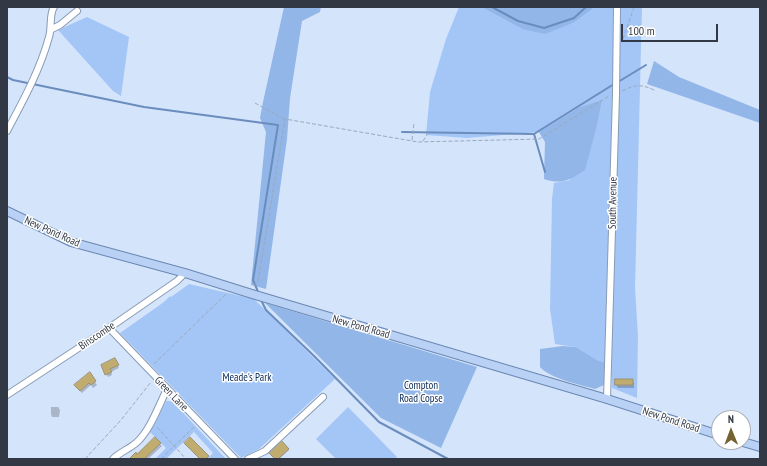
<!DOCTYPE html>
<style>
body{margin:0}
#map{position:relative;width:767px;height:466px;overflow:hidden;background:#d4e4fb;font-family:"PT Sans Narrow",sans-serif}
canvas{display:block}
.frame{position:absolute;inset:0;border:8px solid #323945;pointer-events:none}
.north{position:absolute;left:711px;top:410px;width:40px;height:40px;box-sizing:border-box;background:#fff;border:1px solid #adb0b5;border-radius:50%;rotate:359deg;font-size:11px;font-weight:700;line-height:16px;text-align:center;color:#323945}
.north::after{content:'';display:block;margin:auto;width:14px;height:18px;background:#746331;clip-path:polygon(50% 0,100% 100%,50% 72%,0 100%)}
.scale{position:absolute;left:621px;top:24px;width:97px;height:18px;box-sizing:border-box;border:2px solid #323945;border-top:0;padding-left:5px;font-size:12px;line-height:14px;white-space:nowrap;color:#323945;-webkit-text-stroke:3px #fff;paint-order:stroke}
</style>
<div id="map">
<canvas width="767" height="466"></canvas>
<div class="frame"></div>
<div class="north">N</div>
<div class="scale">100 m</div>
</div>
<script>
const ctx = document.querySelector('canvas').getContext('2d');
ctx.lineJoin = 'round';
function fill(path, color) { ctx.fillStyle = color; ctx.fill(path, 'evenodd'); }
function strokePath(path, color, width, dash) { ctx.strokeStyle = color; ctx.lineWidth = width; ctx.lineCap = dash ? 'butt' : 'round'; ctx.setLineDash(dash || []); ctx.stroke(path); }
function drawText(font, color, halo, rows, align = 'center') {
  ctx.font = font + ' "PT Sans Narrow",sans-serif'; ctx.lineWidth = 3; ctx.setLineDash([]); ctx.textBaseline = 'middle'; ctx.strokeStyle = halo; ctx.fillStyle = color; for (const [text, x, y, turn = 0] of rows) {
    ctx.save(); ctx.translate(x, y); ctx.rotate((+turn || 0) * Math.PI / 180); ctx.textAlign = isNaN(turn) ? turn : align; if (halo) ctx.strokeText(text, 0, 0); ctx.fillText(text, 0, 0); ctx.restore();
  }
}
fill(new Path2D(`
 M 459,7 L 481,7 L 522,29 L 575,22 L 595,7 L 642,7 L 635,288 L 638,336 L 637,398 L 612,388 L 611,358 L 607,362 L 599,361 L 576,347 L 555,344 L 550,309 L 552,199 L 554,183 L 570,180 L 578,108 L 539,132 L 467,138 L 426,135 L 430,92 L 446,39 Z
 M 87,17 L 129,37 L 121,96 L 113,91 L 58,30 Z
 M 189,284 L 254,299 L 335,379 L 259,449 L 241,458 L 120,333 L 164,302 L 170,296 L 171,297 Z
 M 166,401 L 169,401 L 173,402 L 226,459 L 207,459 L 213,453 L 194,432 L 166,459 L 155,459 L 166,448 L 150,432 Z
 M 348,407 L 397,457 L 395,459 L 336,459 L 316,439 Z`), '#a4c6f7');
fill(new Path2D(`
 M 284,7 L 321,7 L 320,12 L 302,21 L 290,98 L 287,139 L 266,289 L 251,285 L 266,132 L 260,118 L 263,102 Z
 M 481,7 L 595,7 L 575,22 L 545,34 L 522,29 Z
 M 654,61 L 679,77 L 760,110 L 760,123 L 647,84 Z
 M 602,100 L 596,129 L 585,170 C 570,180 562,185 544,179 L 545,142 L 539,132 L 578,108 Z
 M 265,303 L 477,367 L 441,448 L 381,418 Z
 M 563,346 L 576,347 L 599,361 L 607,362 L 606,384 L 595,389 C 581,385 549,378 540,367 L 540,349 Z`), '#92b6e8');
fill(new Path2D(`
 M 115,359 L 119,368 L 111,372 L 112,375 L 108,377 L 102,365 Z
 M 89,374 L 97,385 L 93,388 L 91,385 L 82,393 L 77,388 Z
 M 632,380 L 634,383 L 634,388 L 618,388 L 616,385 Z
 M 51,407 L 58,407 L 60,410 L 59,417 L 52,417 L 51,414 Z
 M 160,444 L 162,446 L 148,459 L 130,459 Z
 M 288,449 L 289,450 L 279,459 L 276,459 Z`), '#0003');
strokePath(new Path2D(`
 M 492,7 L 518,21 L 544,28 L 574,18 L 586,7
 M 7,77 L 13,80 L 144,107 L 278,125 L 253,280 L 259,294
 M 618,82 L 646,65
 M 402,132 L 534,134 L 614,84
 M 534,134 L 545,172
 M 261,300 L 266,310 L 314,356 L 379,422 L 448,459`), '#6b8dbd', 2);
const building = new Path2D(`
 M 115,358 L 119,365 L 110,369 L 112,372 L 105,375 L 101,365 Z
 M 90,372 L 96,381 L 91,385 L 89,383 L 80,391 L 74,385 Z
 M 615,379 L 633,379 L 633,385 L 615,385 Z
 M 155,437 L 161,443 L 144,459 L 129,459 L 136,452 L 137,454 Z
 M 190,437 L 209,456 L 206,459 L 200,459 L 184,443 Z
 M 282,441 L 289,449 L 278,459 L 275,459 L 269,453 Z`);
fill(building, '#c1ac70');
strokePath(building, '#9b9173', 1);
const minor = new Path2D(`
 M 52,29 L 60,25 L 77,11
 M 7,131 C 23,101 40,70 49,37 C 52,28 49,14 54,7
 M 109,328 L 235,459
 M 7,395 L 109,328 L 177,281 L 185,273
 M 607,399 L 616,94 L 617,7
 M 113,459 C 120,452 129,449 136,443 C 150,431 159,405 167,389
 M 248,459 L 265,451 L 323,397`);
const major = new Path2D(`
 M 7,211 L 71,242 L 185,273 L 252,294 L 607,399 L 719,435
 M 743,442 L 760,447`);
strokePath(minor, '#889bb5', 8);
strokePath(major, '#6b88b2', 10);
strokePath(new Path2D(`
 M 623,39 L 634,7
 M 622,91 C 636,84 642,84 656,91
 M 255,103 L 284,119
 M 412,140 L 414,123
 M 423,141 L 428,133
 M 254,286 L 258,281 L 285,119 L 418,142 L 539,139 L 609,96
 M 154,364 L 226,294
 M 157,427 L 186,459
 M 85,459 L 121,420 L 151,382
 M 161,459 L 195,426`), '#9ba8bb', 1, [4, 2]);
strokePath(minor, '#fff', 6);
strokePath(major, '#b9d1f4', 8);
drawText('11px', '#323945', '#fff', [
 ["South Avenue",613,203,-89],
 ["New Pond Road",52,232,24],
 ["New Pond Road",361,327,16],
 ["Binscombe",97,336,-34],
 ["Green Lane",171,394,46],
 ["New Pond Road",671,420,18]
]);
drawText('11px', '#072856', '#fff', [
 ["Meade's Park",247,378],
 ["Compton",421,386],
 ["Road Copse",421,399]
]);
</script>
